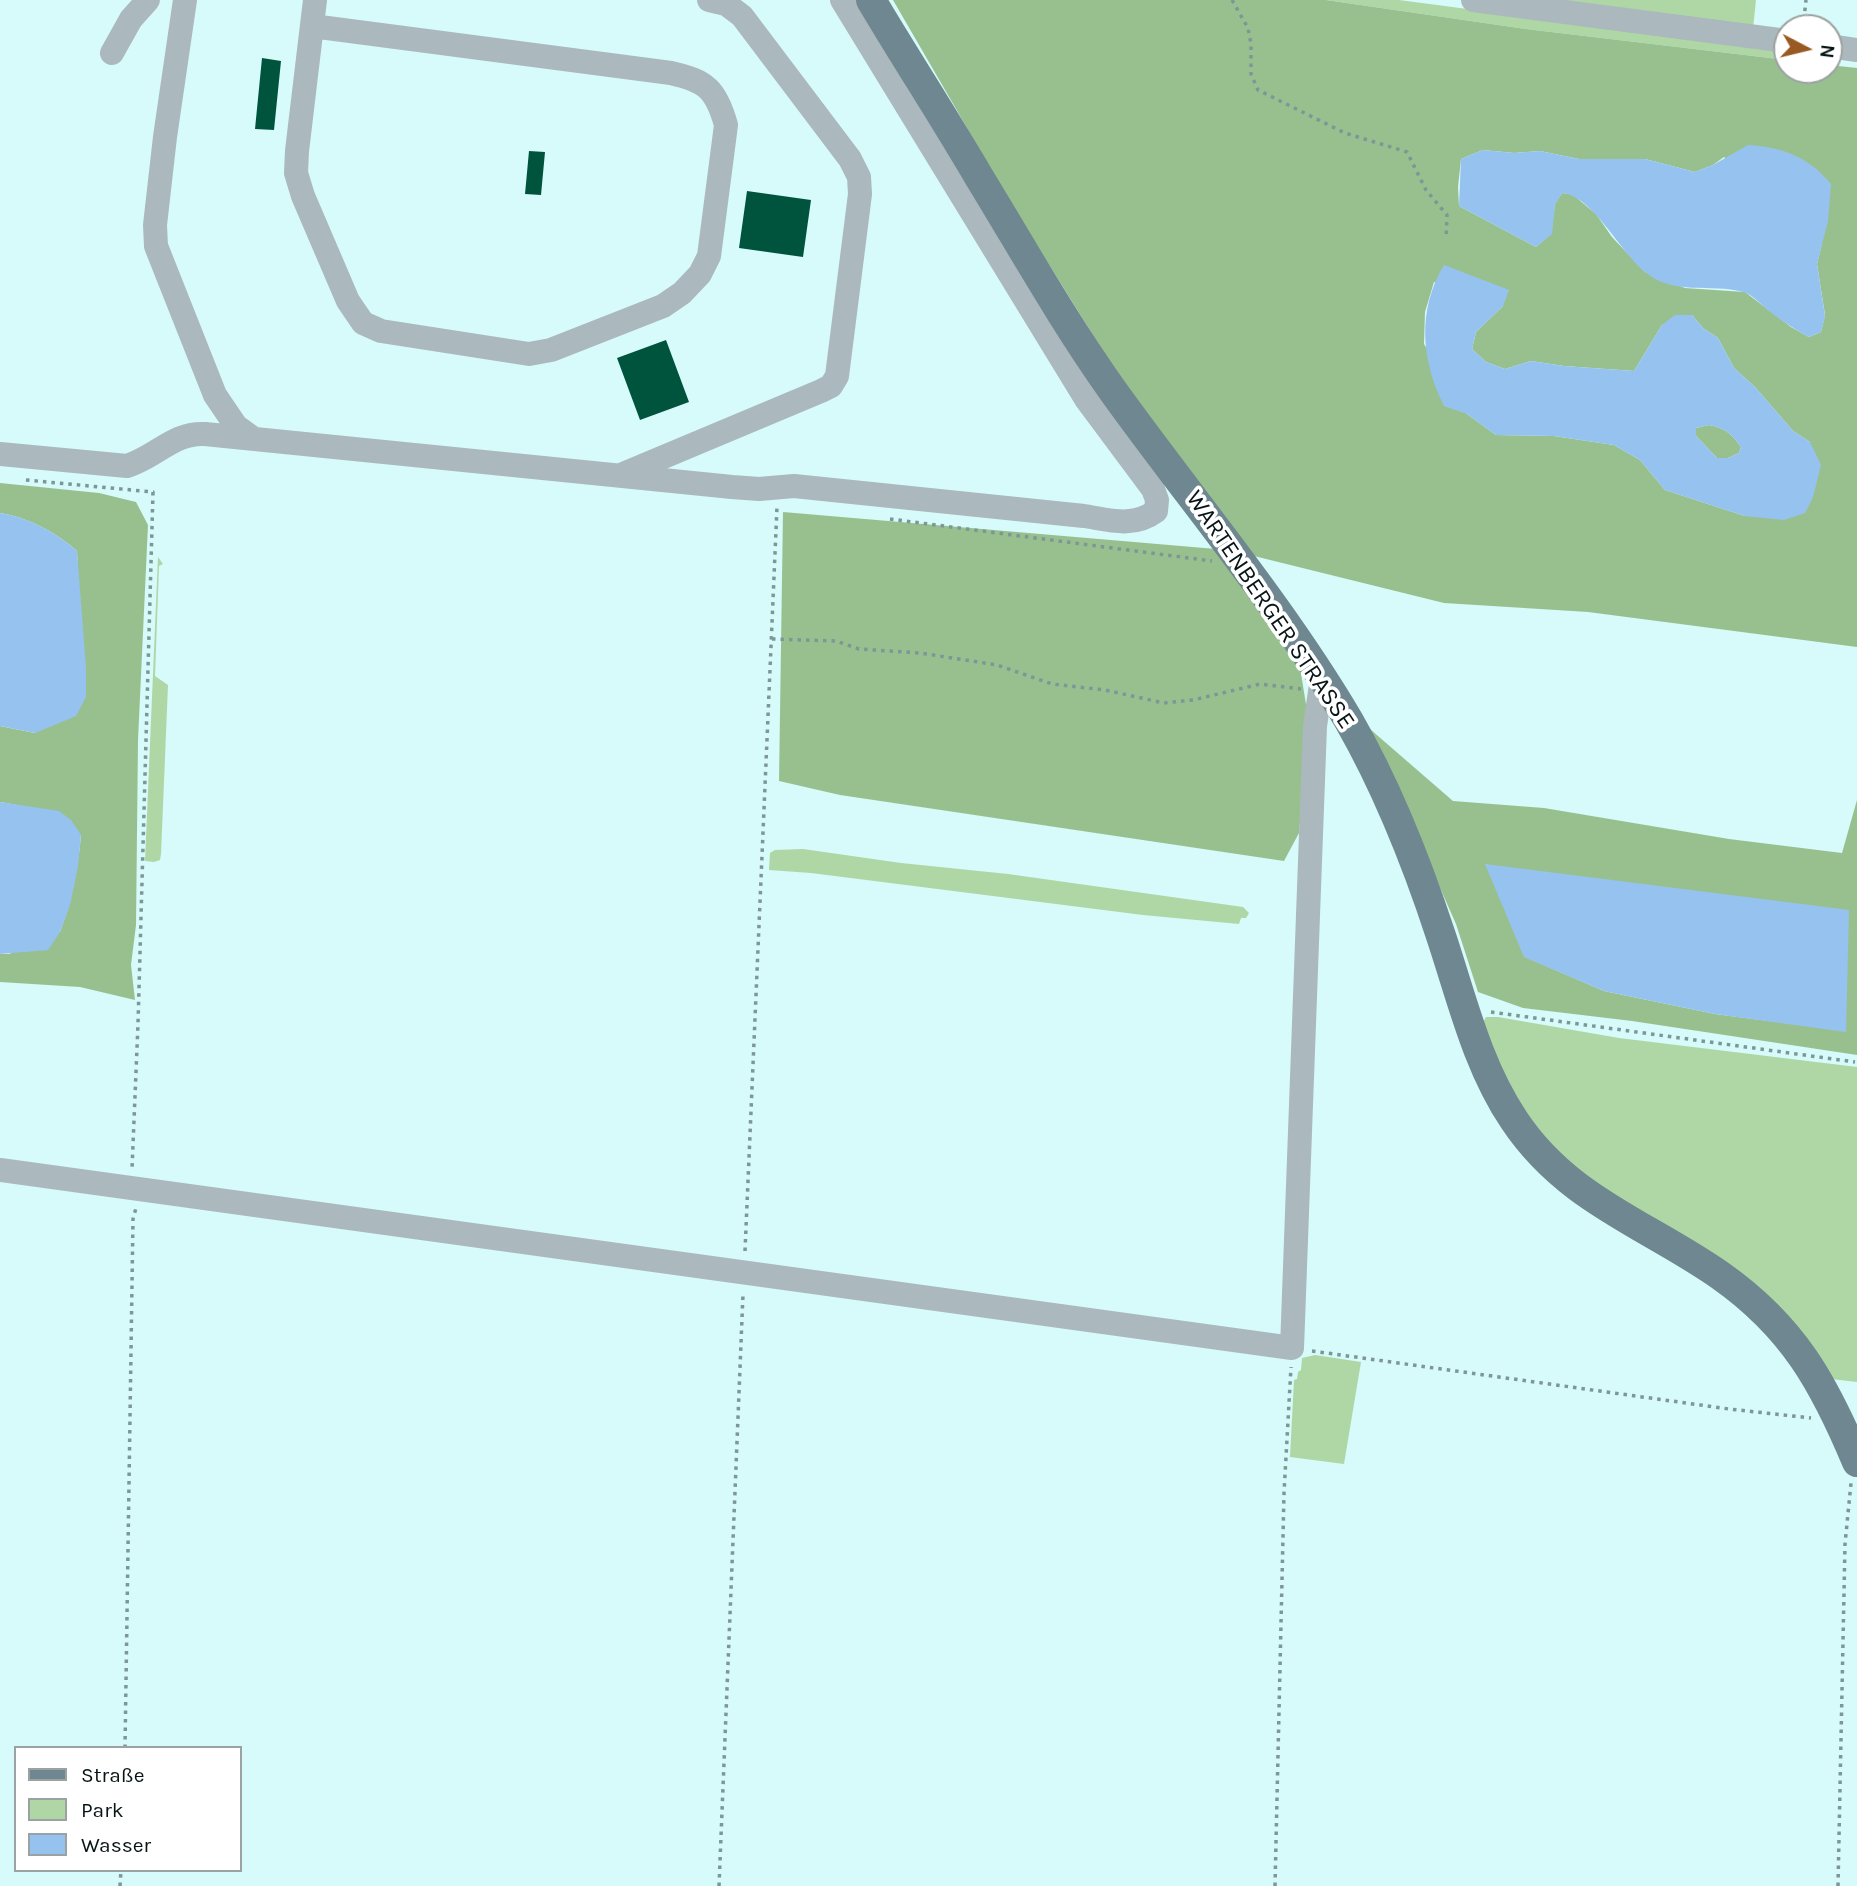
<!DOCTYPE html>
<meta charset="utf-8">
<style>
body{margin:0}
#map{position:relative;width:1857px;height:1886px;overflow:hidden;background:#d7fafa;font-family:Karla,sans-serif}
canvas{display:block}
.legend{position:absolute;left:14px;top:1746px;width:228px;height:126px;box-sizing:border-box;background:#fff;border:2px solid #9ca1a1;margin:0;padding:9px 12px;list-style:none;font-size:21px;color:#081515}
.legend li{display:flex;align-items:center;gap:14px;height:35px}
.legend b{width:35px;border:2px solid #9ca1a1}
.north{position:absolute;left:1773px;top:14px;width:70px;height:70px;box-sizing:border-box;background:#fff;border:2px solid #9ca1a1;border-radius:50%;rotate:97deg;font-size:19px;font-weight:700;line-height:28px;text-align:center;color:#081515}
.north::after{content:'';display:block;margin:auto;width:24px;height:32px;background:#995923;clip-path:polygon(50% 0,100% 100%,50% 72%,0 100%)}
</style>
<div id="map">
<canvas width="1857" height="1886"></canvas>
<ul class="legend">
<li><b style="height:9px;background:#6e8790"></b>Straße</li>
<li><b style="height:19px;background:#aed7a5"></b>Park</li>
<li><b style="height:19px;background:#96c2f0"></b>Wasser</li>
</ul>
<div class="north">N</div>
</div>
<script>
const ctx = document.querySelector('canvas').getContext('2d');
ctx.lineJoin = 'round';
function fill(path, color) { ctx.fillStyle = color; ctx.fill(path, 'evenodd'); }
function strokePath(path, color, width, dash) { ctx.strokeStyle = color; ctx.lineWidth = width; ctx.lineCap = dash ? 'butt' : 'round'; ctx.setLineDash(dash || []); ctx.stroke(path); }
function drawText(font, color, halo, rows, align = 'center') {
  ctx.font = font + ' Karla,sans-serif'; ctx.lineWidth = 7; ctx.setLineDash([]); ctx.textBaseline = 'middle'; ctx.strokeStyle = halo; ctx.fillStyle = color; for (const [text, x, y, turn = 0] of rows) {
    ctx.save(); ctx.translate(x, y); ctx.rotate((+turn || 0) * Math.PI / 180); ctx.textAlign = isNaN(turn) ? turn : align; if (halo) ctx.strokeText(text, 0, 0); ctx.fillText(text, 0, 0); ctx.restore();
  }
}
fill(new Path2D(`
 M 1326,0 L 1399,0 L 1787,51 L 1787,60 L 1526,29 Z
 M 1541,0 L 1756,0 L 1753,29 Z
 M 158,557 L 163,564 L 159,566 L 155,676 L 168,685 L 161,854 L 160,860 L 154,862 L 145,861 Z
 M 803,849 L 901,863 L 1008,874 L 1243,907 L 1249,913 L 1246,918 L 1241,918 L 1239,924 L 1143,915 L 811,873 L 769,870 L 770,853 L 775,850 Z
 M 1486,1017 L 1498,1017 L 1619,1038 L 1857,1067 L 1857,1382 L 1831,1379 L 1579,1176 L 1515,1102 L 1482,1024 Z
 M 1315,1355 L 1361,1362 L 1344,1464 L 1290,1457 L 1294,1380 L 1297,1379 L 1298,1372 L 1301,1370 L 1302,1358 Z`), '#aed7a5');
fill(new Path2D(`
 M 893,0 L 1326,0 L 1526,29 L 1787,60 L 1787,70 L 1829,70 L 1829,65 L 1857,68 L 1857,647 L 1588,612 L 1444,603 L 1254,556 L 1129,393 L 1007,197 ZM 1483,150 L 1514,153 L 1540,151 L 1579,159 L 1645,159 L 1695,172 L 1713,165 L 1724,157 L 1822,243 L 1817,264 L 1825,315 L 1821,332 L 1809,337 L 1791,327 L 1745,292 L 1685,288 L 1645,272 L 1612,237 L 1596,214 L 1572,194 L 1562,193 L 1555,204 L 1551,234 L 1536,247 L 1459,206 L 1458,187 L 1461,159 ZM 1434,282 L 1503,306 L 1476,332 L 1472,349 L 1486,362 L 1505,369 L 1531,361 L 1564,366 L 1634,371 L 1662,325 L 1692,315 L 1703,328 L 1718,338 L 1734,368 L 1755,387 L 1793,431 L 1810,442 L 1745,516 L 1665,490 L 1640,460 L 1614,445 L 1554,436 L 1496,435 L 1467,414 L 1424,344 L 1425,312 Z
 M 1709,425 C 1725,428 1732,434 1741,447 L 1739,453 L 1728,458 L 1717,458 L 1696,436 L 1696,428 Z
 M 0,483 L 99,493 L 136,502 L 148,525 L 138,740 L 136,925 L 131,965 L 135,1000 L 80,987 L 0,982 L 0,954 L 9,954 L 60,932 C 72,900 78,869 81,835 L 28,807 L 0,802 L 0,726 L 35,733 L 79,592 L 77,551 C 57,533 27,517 0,513 Z
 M 783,512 L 1216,549 L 1298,655 L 1310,729 L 1299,833 L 1284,861 L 840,795 L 779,781 Z
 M 1363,723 L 1453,801 L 1544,808 L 1729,839 L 1842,853 L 1857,800 L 1857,1055 L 1632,1021 L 1523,1008 L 1478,992 L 1456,924 L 1403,804 ZM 1486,864 L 1846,1031 L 1715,1014 L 1604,991 L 1525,957 Z`), '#98c08f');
fill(new Path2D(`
 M 1748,145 C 1782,147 1809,157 1831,184 L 1828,221 L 1817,264 L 1825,316 L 1821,332 L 1809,337 C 1796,330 1785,323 1773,314 C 1764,308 1754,295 1743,292 C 1710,283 1674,296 1645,272 C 1621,253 1592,195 1562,193 L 1555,205 L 1552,234 L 1536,247 L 1459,206 L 1461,159 L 1483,150 L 1514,153 L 1540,151 L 1579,159 L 1645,159 L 1695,172 L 1713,165 Z
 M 1444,265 L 1509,290 L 1503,306 L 1476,332 L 1472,349 L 1486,362 L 1505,369 L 1531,361 L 1564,366 L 1634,371 L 1662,325 L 1675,315 L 1692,315 L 1703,328 L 1718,338 L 1734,368 L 1755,387 L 1793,431 L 1810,442 L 1821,465 L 1813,497 L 1805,513 L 1784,520 L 1745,516 L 1665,490 L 1640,460 L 1614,445 L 1554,436 L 1496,435 L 1467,414 L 1444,406 C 1421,360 1417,310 1444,265 ZM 1709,425 C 1725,428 1732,434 1741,447 L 1739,453 L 1728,458 L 1717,458 L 1696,436 L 1696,428 Z
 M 0,513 C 27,517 57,533 77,551 L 86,668 L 86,697 L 76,716 L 35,733 L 0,726 Z
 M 0,802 L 59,811 L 71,820 L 81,835 L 78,866 L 70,905 L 60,932 L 48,950 L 0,954 Z
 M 1485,864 L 1849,910 L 1846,1032 L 1715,1014 L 1604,991 L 1524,957 Z`), '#96c2f0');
fill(new Path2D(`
 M 262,58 L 281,61 L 274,130 L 255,129 Z
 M 529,151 L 545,152 L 541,195 L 525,194 Z
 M 747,191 L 811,200 L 803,257 L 739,248 Z
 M 666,340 L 689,402 L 640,420 L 617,358 Z`), '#00543e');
strokePath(new Path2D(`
 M 1232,0 L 1248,28 L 1251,44 L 1251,74 L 1258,90 L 1345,133 L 1407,152 L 1426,190 L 1447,215 L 1446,239
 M 1803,28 L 1806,0
 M 26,480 L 153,492 L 138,1024 L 132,1169
 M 890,519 L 1212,561
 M 772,639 L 836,641 L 859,649 L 920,653 L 972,661 L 997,665 L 1052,684 L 1105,690 L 1164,703 L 1193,700 L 1260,684 L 1301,689
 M 1491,1012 L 1855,1062
 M 745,1251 L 777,507
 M 1312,1351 L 1729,1409 L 1811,1418
 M 125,1748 L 133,1219 L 136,1208
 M 120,1886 L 121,1870
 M 719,1886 L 743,1294
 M 1275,1886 L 1284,1493 L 1291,1367
 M 1838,1886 L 1845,1544 L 1851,1483`), '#7d9696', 3.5, [3.5, 5]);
strokePath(new Path2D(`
 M 185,0 L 165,137 L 155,225 L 156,246 L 215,395 L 236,426 L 254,439
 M 1473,0 L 1787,41
 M 312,26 L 671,73 C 706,81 716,89 726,125 L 709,256 L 700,274 L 682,293 L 663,306 L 551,350 L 529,354 L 381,331 L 363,323 L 348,301 L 303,196 L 296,173 L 297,151 L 315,0
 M 1829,46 L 1857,50
 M 112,53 L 131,19 L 148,0
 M 0,454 L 127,466 C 156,457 174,432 205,434 L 732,487 L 759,489 L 794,486 L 1084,516 C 1110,520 1133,528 1156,511 L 1157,500 L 1153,489 L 1086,399 L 842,0
 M 623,474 L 821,391 L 831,386 L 837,376 L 860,194 L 859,177 L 850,159 L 742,16 L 726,4 L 709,0
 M 0,1170 L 1292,1348 L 1315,726 L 1322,678`), '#abb8bd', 24);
strokePath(new Path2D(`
 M 871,0 C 906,59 944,117 979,177 C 1023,249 1064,322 1113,391 C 1192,501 1280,604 1349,721 C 1388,789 1417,863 1441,936 C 1462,999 1477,1065 1514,1120 C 1567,1200 1647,1224 1721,1276 C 1793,1327 1824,1383 1857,1462`), '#6e8790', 30);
drawText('24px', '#081515', '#fff', [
 ["WARTENBERGER STRASSE",1270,610,56]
]);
</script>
